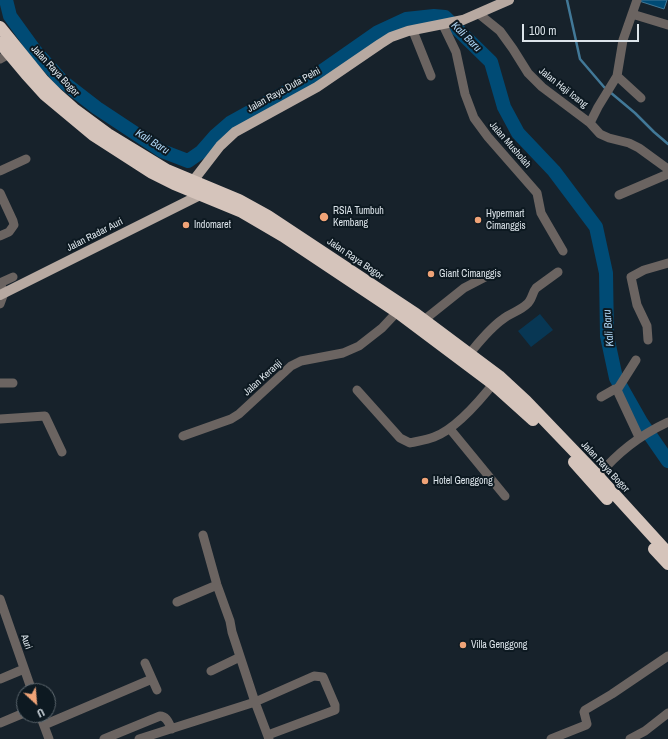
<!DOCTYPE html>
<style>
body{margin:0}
#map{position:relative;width:668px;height:739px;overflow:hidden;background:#17222b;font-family:"Archivo Narrow",sans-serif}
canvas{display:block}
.north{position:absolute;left:16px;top:683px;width:40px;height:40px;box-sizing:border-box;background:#0d1921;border:1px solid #606a71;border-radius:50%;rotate:154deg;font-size:11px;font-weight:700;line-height:16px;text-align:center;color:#dce4ea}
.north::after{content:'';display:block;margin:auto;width:14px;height:18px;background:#efa377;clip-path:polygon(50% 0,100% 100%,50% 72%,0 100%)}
.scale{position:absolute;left:522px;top:24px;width:117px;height:18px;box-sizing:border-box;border:2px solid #dce4ea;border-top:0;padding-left:5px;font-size:12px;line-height:14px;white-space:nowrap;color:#dce4ea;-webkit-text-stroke:3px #0d1921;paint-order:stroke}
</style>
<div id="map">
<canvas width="668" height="739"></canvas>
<div class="north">U</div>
<div class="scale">100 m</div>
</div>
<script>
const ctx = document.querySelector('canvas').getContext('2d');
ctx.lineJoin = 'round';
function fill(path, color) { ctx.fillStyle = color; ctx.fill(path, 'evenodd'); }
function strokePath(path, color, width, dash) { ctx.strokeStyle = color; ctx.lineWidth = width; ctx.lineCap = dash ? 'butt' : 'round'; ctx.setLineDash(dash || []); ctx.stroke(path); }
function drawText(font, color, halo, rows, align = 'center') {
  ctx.font = font + ' "Archivo Narrow",sans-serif'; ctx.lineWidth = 4; ctx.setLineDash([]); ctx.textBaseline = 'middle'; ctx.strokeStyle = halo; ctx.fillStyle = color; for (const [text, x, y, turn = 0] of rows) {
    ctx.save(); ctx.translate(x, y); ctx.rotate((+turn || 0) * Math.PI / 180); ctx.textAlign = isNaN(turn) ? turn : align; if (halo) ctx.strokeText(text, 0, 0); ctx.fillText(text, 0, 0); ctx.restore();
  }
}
fill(new Path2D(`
 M 540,314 L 553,330 L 531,347 L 518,331 Z`), '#083754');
const water = new Path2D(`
 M 640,0 L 667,0 L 664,9 L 639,1 Z`);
fill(water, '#004b75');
strokePath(water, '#427998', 1);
strokePath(new Path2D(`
 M 567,0 L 580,59 L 604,87 L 635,113 L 654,132 L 668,144`), '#427998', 2.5);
strokePath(new Path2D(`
 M 6,0 L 10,16 L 36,52 L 62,81 L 97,108 L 162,151 L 188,161 L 201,152 L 215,136 L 230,123 L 315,76 L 378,32 L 406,19 L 434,16 L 445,17 L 491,62 L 504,107 L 518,133 L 554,171 L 596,227 L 606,273 L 607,336 L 616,378 L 641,422 L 668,461`), '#004b75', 14);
strokePath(new Path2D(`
 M 479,14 L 500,31 L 513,49 L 528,73 L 542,87 L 590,123 L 600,134 L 609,138 L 629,143 L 639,148 L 668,169
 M 632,14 L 668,25
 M 443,25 L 456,52 L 465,94 L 474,118 L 488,137 L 537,193 L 541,213 L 545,220 L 563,251
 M 413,31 L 431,76
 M 0,59 L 9,54
 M 617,76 L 641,98
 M 590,123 L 598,107 L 617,76 L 623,40 L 637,0
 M 0,171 L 26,159
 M 0,193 L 13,221 L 14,225 L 9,232 L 0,236
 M 619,195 L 668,174
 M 0,283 L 4,293 L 0,304
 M 0,283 L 13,277
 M 424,320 L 464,288 L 489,275
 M 648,340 L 647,326 L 637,305 L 631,277 L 644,270 L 668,263
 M 470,353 C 480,341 490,328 503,319 C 510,313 520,311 527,304 C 532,300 532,293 536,288 L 558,272
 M 636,360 L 617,390 L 639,437
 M 0,383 L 13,383
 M 357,390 L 400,438 L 410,443 C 418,441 426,440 434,437 C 456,429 483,397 497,379
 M 601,397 L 615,389 L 617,390
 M 0,419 L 45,416 L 62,452
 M 450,429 L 505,496
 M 183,436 L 231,419 L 239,414 L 291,366 L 301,361 L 343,353 L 359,346 L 382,328 L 397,312
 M 598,476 C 617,453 640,435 668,422
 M 203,535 L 217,585 L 230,621 L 232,632 L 255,702 L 269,739
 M 0,599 L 32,691
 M 177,602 L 217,585
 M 145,663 L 157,690
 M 211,671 L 240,657
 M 0,679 L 24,669
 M 40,715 L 49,739
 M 0,723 L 24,713
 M 44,725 L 152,679
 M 104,739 L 160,716 C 167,716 169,724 172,729
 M 139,739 L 255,702 L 314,676 L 323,677 L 335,705 L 335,710 L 268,735
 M 551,739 L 586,725 L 587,724 L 584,712 L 585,710 L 612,694 L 668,656
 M 630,739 L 645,731 L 668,713`), '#6b6461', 9);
strokePath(new Path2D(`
 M 193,181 L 220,146 L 235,132 L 317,87 L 380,44 L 391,37 L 408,31 L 463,20 L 509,0
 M 0,295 L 200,195`), '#b7a9a1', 10);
strokePath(new Path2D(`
 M 0,27 L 43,80 L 57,94 L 74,109 L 108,134 L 167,170 L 239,200 L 268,216 L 416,314 L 499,376 L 526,401 L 598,476 L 668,553
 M 0,43 L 26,74 L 45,95 L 93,135 L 152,173 L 174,184 L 242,212 L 283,236 L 397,312 L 493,384 L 533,420
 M 574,462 L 607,499
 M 654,549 L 668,564`), '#d5c4bb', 12);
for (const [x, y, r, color] of [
 [324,217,5,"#efa377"],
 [478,220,4,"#efa377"],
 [186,225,4,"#efa377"],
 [431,274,4,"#efa377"],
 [425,481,4,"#efa377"],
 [463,645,4,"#efa377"]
]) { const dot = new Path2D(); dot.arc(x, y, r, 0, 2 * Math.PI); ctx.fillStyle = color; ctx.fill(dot); strokePath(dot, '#0d1921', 1.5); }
drawText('10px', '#dce4ea', '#0d1921', [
 ["Jalan Raya Bogor",55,71,47],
 ["Jalan Haji Icang",563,88,38],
 ["Jalan Raya Duta Pelni",284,90,-29],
 ["Jalan Musholah",510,145,49],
 ["Jalan Radar Auri",95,235,-27],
 ["Jalan Raya Bogor",355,259,34],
 ["Jalan Keranji",263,378,-42],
 ["Jalan Raya Bogor",605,467,47],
 ["Auri",26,642,71]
]);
drawText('10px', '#dce4ea', '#0d1921', [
 ["RSIA Tumbuh",333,211],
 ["Kembang",333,223],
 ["Hypermart",486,214],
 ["Cimanggis",486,226],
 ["Indomaret",194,225],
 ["Giant Cimanggis",439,274],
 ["Hotel Genggong",433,481],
 ["Villa Genggong",471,645]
], 'left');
drawText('italic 11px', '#aed5f4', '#0d1921', [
 ["Kali Baru",466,37,45],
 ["Kali Baru",152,142,32],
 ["Kali Baru",609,328,-95]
]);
</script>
